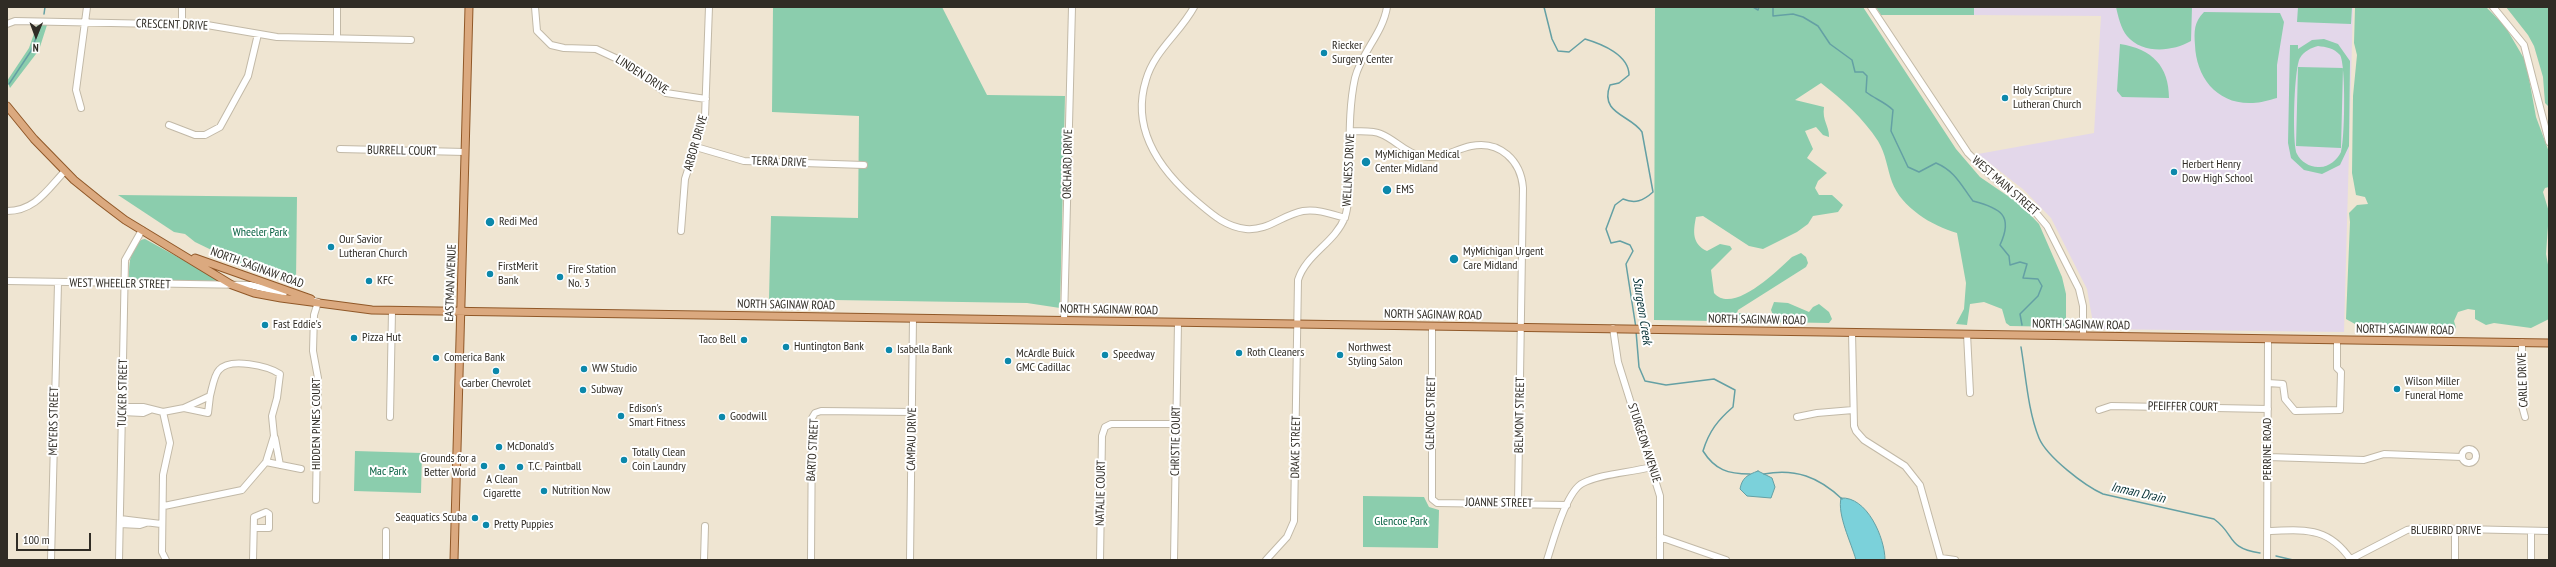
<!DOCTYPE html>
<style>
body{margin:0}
#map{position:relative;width:2556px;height:567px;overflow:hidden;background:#efe5d2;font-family:"PT Sans Narrow",sans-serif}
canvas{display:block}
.frame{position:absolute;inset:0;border:8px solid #302c25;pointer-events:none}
.north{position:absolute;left:16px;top:16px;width:40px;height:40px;-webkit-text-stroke:3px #fff;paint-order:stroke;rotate:181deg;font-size:11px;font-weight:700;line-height:16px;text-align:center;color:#302c25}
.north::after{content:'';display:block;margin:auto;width:14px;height:18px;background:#302c25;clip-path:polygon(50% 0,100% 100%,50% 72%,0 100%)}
.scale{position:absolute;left:16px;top:533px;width:75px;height:18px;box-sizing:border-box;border:2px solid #302c25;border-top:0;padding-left:5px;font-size:12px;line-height:14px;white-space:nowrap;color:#302c25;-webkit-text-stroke:3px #fff;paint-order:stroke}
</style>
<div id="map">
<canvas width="2556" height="567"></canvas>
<div class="frame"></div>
<div class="north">N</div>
<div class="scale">100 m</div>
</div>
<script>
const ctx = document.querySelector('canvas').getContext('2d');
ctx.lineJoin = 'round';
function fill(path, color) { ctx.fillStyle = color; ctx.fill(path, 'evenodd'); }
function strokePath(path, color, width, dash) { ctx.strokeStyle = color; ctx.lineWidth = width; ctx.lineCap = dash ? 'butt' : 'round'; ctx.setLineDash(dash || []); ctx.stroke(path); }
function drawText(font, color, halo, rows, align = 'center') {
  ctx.font = font + ' "PT Sans Narrow",sans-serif'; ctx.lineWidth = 4; ctx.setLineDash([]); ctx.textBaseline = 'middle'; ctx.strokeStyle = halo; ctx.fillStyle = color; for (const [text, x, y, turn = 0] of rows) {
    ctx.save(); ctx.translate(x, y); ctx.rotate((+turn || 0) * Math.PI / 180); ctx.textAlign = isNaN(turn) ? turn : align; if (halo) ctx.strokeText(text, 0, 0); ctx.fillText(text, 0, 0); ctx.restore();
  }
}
fill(new Path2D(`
 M 1974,7 L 2353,7 L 2344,332 L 2094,329 L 2087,289 L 2051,218 L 2024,190 L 1978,154 L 2094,133 L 2101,16 L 1974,15 Z`), '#e3d7ea');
fill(new Path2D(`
 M 773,7 L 942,7 L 987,95 L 1065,96 L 1060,308 L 1027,303 L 769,299 L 771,216 L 858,218 L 859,116 L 772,112 Z
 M 1655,7 L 1863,7 L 1956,149 L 1980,177 L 2021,205 L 2039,224 L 2062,277 L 2066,294 L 2066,327 L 2010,326 L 2006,323 L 2002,309 L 1984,302 L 1970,304 L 1967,325 L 1956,324 L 1964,309 L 1966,283 L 1957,233 C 1932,226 1901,207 1892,182 C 1887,168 1886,154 1878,141 C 1863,118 1843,100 1821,83 L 1795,100 L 1824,107 C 1822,121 1829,125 1829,137 L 1823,135 L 1816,127 L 1805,131 L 1813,149 L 1807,158 L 1827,173 L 1818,181 L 1815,188 L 1819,195 L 1832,195 L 1843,205 L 1838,212 L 1813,216 L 1808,224 L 1797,232 L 1763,249 L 1749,246 L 1703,216 L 1696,217 C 1693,232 1692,244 1707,251 L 1720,244 L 1730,246 L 1732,249 L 1711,270 L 1714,293 C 1733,315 1777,271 1792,257 L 1801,253 L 1806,257 L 1808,263 L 1806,267 L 1738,310 L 1737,313 L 1773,315 L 1771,310 L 1774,302 L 1788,303 L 1809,312 L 1813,307 L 1819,304 L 1829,312 L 1832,319 L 1829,323 L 1654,320 Z
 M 1876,7 L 1974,7 L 1974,15 L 1881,15 Z
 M 2116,7 L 2192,7 L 2191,41 C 2172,52 2142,54 2127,36 C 2121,29 2118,16 2116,7 Z
 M 2298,7 L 2352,7 L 2351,24 L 2297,22 Z
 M 2355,7 L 2486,7 L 2505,26 L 2526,62 L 2536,117 L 2549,152 L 2549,187 L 2545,188 L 2543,192 L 2549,212 L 2546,254 L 2549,270 L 2549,319 L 2531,328 L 2494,323 L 2486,325 L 2475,319 L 2475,310 L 2468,309 L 2458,312 L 2454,321 L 2456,328 L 2452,332 L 2441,328 L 2355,324 L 2346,319 L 2350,222 L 2349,213 L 2357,205 L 2368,204 L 2365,197 L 2356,195 L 2352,173 L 2353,96 L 2357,55 L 2354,43 Z
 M 2506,7 L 2549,7 L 2549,107 L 2545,103 L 2543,77 L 2534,46 L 2528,35 Z
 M 2204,12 L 2280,13 L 2284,22 L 2277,65 L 2277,98 C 2269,100 2260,103 2253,103 C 2217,105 2196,77 2195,45 C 2194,31 2194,22 2204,12 Z
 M 37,25 L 47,25 L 39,50 L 10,88 L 7,81 L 29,48 Z
 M 2324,39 L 2338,44 L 2350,61 L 2349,146 L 2340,165 L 2322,174 L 2304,170 L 2291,158 L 2288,143 L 2290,45 L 2298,45 L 2298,49 L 2312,40 ZM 2318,46 C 2326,47 2334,48 2340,55 C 2346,64 2345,140 2341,152 C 2337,160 2329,167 2320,167 C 2311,168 2301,162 2297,154 C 2292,143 2294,68 2300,58 C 2304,51 2311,48 2318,46 Z
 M 2120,44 C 2152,49 2169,66 2169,98 L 2122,97 L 2117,91 Z
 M 2298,67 L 2343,68 L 2341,148 L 2296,146 Z
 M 118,195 L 297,197 L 296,281 L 254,270 L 228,258 L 195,242 L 185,234 L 174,232 Z
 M 145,239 L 223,282 L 132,280 L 129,277 C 129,265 130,241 145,239 Z
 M 355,451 L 422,453 L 421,493 L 354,491 Z
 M 1363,496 L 1424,497 L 1429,507 L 1439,510 L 1438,548 L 1363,547 Z`), '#8bcdad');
const water = new Path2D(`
 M 1758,471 L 1772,478 L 1775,487 L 1771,498 L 1747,496 L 1740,489 C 1742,478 1747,475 1758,471 Z
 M 1841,498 C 1867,496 1885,538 1885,560 L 1856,560 C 1851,542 1837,515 1841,498 Z`);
fill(water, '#7bd1da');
strokePath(water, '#64a0a4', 1);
strokePath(new Path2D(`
 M 1544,7 L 1552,39 L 1558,51 L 1569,52 L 1585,39 C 1602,44 1629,55 1629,75 L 1619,83 L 1610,85 C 1599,114 1631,115 1642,132 L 1653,192 C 1643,201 1635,204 1623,199 L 1615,205 L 1606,229 L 1611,243 L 1620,241 L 1630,245 L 1633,251 L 1626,264 L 1636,328
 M 1753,7 L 1758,10 L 1759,7
 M 1773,7 L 1773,16 L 1793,14 L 1803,17 L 1818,26 L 1830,44 L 1852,60 L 1855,72 L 1863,72 L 1867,76 L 1866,92 C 1875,99 1885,102 1893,110 L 1891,131 L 1908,167 L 1919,172 L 1936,163 C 1955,171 1961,185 1973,201 C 2000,208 2014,215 2000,245 L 2009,256 L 2010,265 L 2020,262 L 2027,264 L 2023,278 L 2038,279 L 2042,286 L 2038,296 L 2020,314 L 2022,325
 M 44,14 L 45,7
 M 9,84 L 31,51 L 39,30
 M 1636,331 L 1639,367 L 1645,381 L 1666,385 L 1714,379 L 1735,390 L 1733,407 C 1718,420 1709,431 1703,451 C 1715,470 1728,474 1750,474
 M 2021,347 C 2026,377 2028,411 2039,438 C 2047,457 2085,486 2103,494 L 2214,519 C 2236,535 2226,548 2260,553
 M 1764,474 C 1795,468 1819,477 1842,499
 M 2276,556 L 2293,560`), '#64a0a4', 1.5);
const minor = new Path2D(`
 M 535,7 L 537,31 L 551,45 L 564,48 L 596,49 L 624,62 L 666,93 L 706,99
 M 1194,7 C 1180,33 1154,51 1146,80 C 1130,131 1163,174 1201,205 C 1214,216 1227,227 1246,229 C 1268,231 1282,215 1303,211 C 1318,209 1331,214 1345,218
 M 1871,7 L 1968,153 L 1991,176 L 2026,201 L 2047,226 L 2079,289 L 2083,306 L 2083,336
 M 2493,7 L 2524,45 L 2549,142
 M 7,24 L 15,21 L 207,25 L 277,37 L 411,40
 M 182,24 L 182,7
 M 337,38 L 337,7
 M 81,108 L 76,90 L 87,7
 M 169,125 L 195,135 L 205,135 L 220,127 L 248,76 L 258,34
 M 1351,131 C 1360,132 1372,130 1381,134 C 1396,140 1405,153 1421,156 C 1441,160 1453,150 1471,146 C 1500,140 1521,161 1523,188 L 1518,503
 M 696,147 L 744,161 L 864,165
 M 340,149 L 465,152
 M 7,211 C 35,211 47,190 65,171
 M 681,231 L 685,179 L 705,117 L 709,7
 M 7,281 L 250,285 L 284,293
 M 314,301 L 318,302 L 314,315 L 313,351 L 318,378 L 316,500
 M 1064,321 L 1072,7
 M 1432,326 L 1432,499 L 1437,503 L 1567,505
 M 1613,328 L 1618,362 L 1660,496 L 1660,560
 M 1852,332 L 1854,426 L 1856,431 L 1864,440 L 1905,466 L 1920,485 L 1941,560
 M 1967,334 L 1970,393
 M 2522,342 L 2522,406 L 2525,417
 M 2268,383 L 2283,384 L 2285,399 L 2295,411 L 2340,410 L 2341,372 L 2337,368 L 2337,340
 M 122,407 L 143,407 L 163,412 L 184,408 L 210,396 C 212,389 214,375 219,370 C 230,357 268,366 280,374 L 277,398 L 272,416 L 274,436 L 266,462 L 242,490 L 164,506
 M 184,408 L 208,413 L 210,396
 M 2099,410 L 2111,406 L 2268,409
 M 122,412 L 143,413 L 150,410
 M 163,412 L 170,443 L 163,475 L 162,552 L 166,560
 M 390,417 L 392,311
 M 1797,417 L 1817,413 L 1853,410
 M 275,438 L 280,465
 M2462 456a7 7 0 1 1 14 0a7 7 0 1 1-14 0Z
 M 2268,457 L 2364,460 L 2384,454 L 2462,457
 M 266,462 L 301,469
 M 120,519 L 161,524
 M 120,524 L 140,525 L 146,523
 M 2455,530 L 2455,560
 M 2267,531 C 2305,530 2328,526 2351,560
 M 1660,537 L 1726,560
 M 1941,558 L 1955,560
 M 2351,559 L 2407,530 L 2418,528 L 2549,531
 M 51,560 L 58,283
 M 119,560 L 125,260 L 142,230
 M 253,560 L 254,517 L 266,512 L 269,514 L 269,528 L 254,528
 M 386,560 L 386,531
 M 704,560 L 705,526
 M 811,560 L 812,418 L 815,413 L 821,411 L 912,412
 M 910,560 L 913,318
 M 1100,560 L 1102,436 L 1105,427 L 1111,424 L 1176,424
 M 1174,560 L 1178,322
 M 1266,560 L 1287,537 L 1294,521 L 1298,280 C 1306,254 1335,243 1345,217 C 1349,205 1349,191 1349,178 C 1350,146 1348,110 1355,78 C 1361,53 1383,33 1387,7
 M 1547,560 C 1553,542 1566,491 1583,483 C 1603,473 1629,473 1651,467
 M 2267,560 L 2268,339
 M 2531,560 L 2531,531`);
const major = new Path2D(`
 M 7,106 L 34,139 L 74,180 L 100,201 L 125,220 L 232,285 L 254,293 L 281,298 L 372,310 L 2549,343
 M 195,258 L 311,299
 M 454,560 L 469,7`);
strokePath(minor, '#c2b9a7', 8);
strokePath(major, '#905828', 9);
strokePath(minor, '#fff', 6);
strokePath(major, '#dba97f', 7);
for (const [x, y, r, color] of [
 [1324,53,4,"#0c88ab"],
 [2005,98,4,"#0c88ab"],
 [1366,162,5,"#0c88ab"],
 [2174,172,4,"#0c88ab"],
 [1387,190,5,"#0c88ab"],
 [490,222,5,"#0c88ab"],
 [331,247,4,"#0c88ab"],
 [1454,259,5,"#0c88ab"],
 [490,274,4,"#0c88ab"],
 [560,277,4,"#0c88ab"],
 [369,281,4,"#0c88ab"],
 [265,325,4,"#0c88ab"],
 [354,338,4,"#0c88ab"],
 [744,340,4,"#0c88ab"],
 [786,347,4,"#0c88ab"],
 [889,350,4,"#0c88ab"],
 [1239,353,4,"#0c88ab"],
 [1105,355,4,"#0c88ab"],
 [1340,355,4,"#0c88ab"],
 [436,358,4,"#0c88ab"],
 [1008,361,4,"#0c88ab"],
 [584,369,4,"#0c88ab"],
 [496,371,4,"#0c88ab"],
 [2397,389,4,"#0c88ab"],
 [583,390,4,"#0c88ab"],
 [621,416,4,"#0c88ab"],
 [722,417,4,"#0c88ab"],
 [499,447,4,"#0c88ab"],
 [624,460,4,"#0c88ab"],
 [484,466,4,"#0c88ab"],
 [502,467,4,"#0c88ab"],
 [520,467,4,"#0c88ab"],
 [544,491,4,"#0c88ab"],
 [475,518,4,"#0c88ab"],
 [486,525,4,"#0c88ab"]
]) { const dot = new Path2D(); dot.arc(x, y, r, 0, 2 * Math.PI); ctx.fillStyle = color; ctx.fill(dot); strokePath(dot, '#fff', 1.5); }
drawText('12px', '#302c25', '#fff', [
 ["CRESCENT DRIVE",172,25,2],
 ["LINDEN DRIVE",642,75,33],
 ["ARBOR DRIVE",696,143,-74],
 ["BURRELL COURT",402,151,1],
 ["TERRA DRIVE",779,162,2],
 ["ORCHARD DRIVE",1068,164,-89],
 ["WELLNESS DRIVE",1349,170,-87],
 ["WEST MAIN STREET",2005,186,41],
 ["NORTH SAGINAW ROAD",257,268,20],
 ["EASTMAN AVENUE",451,283,-88],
 ["WEST WHEELER STREET",120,284,1],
 ["NORTH SAGINAW ROAD",786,305,1],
 ["NORTH SAGINAW ROAD",1109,310,1],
 ["NORTH SAGINAW ROAD",1433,315,1],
 ["NORTH SAGINAW ROAD",1757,320,1],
 ["NORTH SAGINAW ROAD",2081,325,1],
 ["NORTH SAGINAW ROAD",2405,330,1],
 ["CARLE DRIVE",2523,380,-92],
 ["TUCKER STREET",123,393,-89],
 ["PFEIFFER COURT",2183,407,1],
 ["GLENCOE STREET",1431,413,-89],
 ["BELMONT STREET",1520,415,-89],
 ["MEYERS STREET",54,421,-89],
 ["HIDDEN PINES COURT",317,424,-90],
 ["CAMPAU DRIVE",912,439,-89],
 ["CHRISTIE COURT",1176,441,-89],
 ["STURGEON AVENUE",1644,443,72],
 ["DRAKE STREET",1296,447,-89],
 ["PERRINE ROAD",2268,449,-90],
 ["BARTO STREET",813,450,-87],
 ["NATALIE COURT",1101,493,-89],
 ["JOANNE STREET",1499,503,1],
 ["BLUEBIRD DRIVE",2446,531]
]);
drawText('12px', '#302c25', '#fff', [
 ["Riecker",1332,46],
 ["Surgery Center",1332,60],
 ["Holy Scripture",2013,91],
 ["Lutheran Church",2013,105],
 ["MyMichigan Medical",1375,155],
 ["Center Midland",1375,169],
 ["Herbert Henry",2182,165],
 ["Dow High School",2182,179],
 ["EMS",1396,190],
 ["Redi Med",499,222],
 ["Our Savior",339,240],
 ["Lutheran Church",339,254],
 ["MyMichigan Urgent",1463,252],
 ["Care Midland",1463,266],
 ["FirstMerit",498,267],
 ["Bank",498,281],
 ["Fire Station",568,270],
 ["No. 3",568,284],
 ["KFC",377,281],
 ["Fast Eddie's",273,325],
 ["Pizza Hut",362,338],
 ["Taco Bell",736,340,"right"],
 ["Huntington Bank",794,347],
 ["Northwest",1348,348],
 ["Styling Salon",1348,362],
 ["Isabella Bank",897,350],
 ["Roth Cleaners",1247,353],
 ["McArdle Buick",1016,354],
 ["GMC Cadillac",1016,368],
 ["Speedway",1113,355],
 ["Comerica Bank",444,358],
 ["WW Studio",592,369],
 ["Wilson Miller",2405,382],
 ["Funeral Home",2405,396],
 ["Garber Chevrolet",496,384,"center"],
 ["Subway",591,390],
 ["Edison's",629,409],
 ["Smart Fitness",629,423],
 ["Goodwill",730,417],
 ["McDonald's",507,447],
 ["Totally Clean",632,453],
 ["Coin Laundry",632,467],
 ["Grounds for a",476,459,"right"],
 ["Better World",476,473,"right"],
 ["T.C. Paintball",528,467],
 ["A Clean",502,480,"center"],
 ["Cigarette",502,494,"center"],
 ["Nutrition Now",552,491],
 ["Seaquatics Scuba",467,518,"right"],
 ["Pretty Puppies",494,525]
], 'left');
drawText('12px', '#035e3f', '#fff', [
 ["Wheeler Park",260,233],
 ["Mac Park",388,472],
 ["Glencoe Park",1401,522]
]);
drawText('italic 13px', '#043034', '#fff', [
 ["Sturgeon Creek",1642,311,81],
 ["Inman Drain",2138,493,13]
]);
</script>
